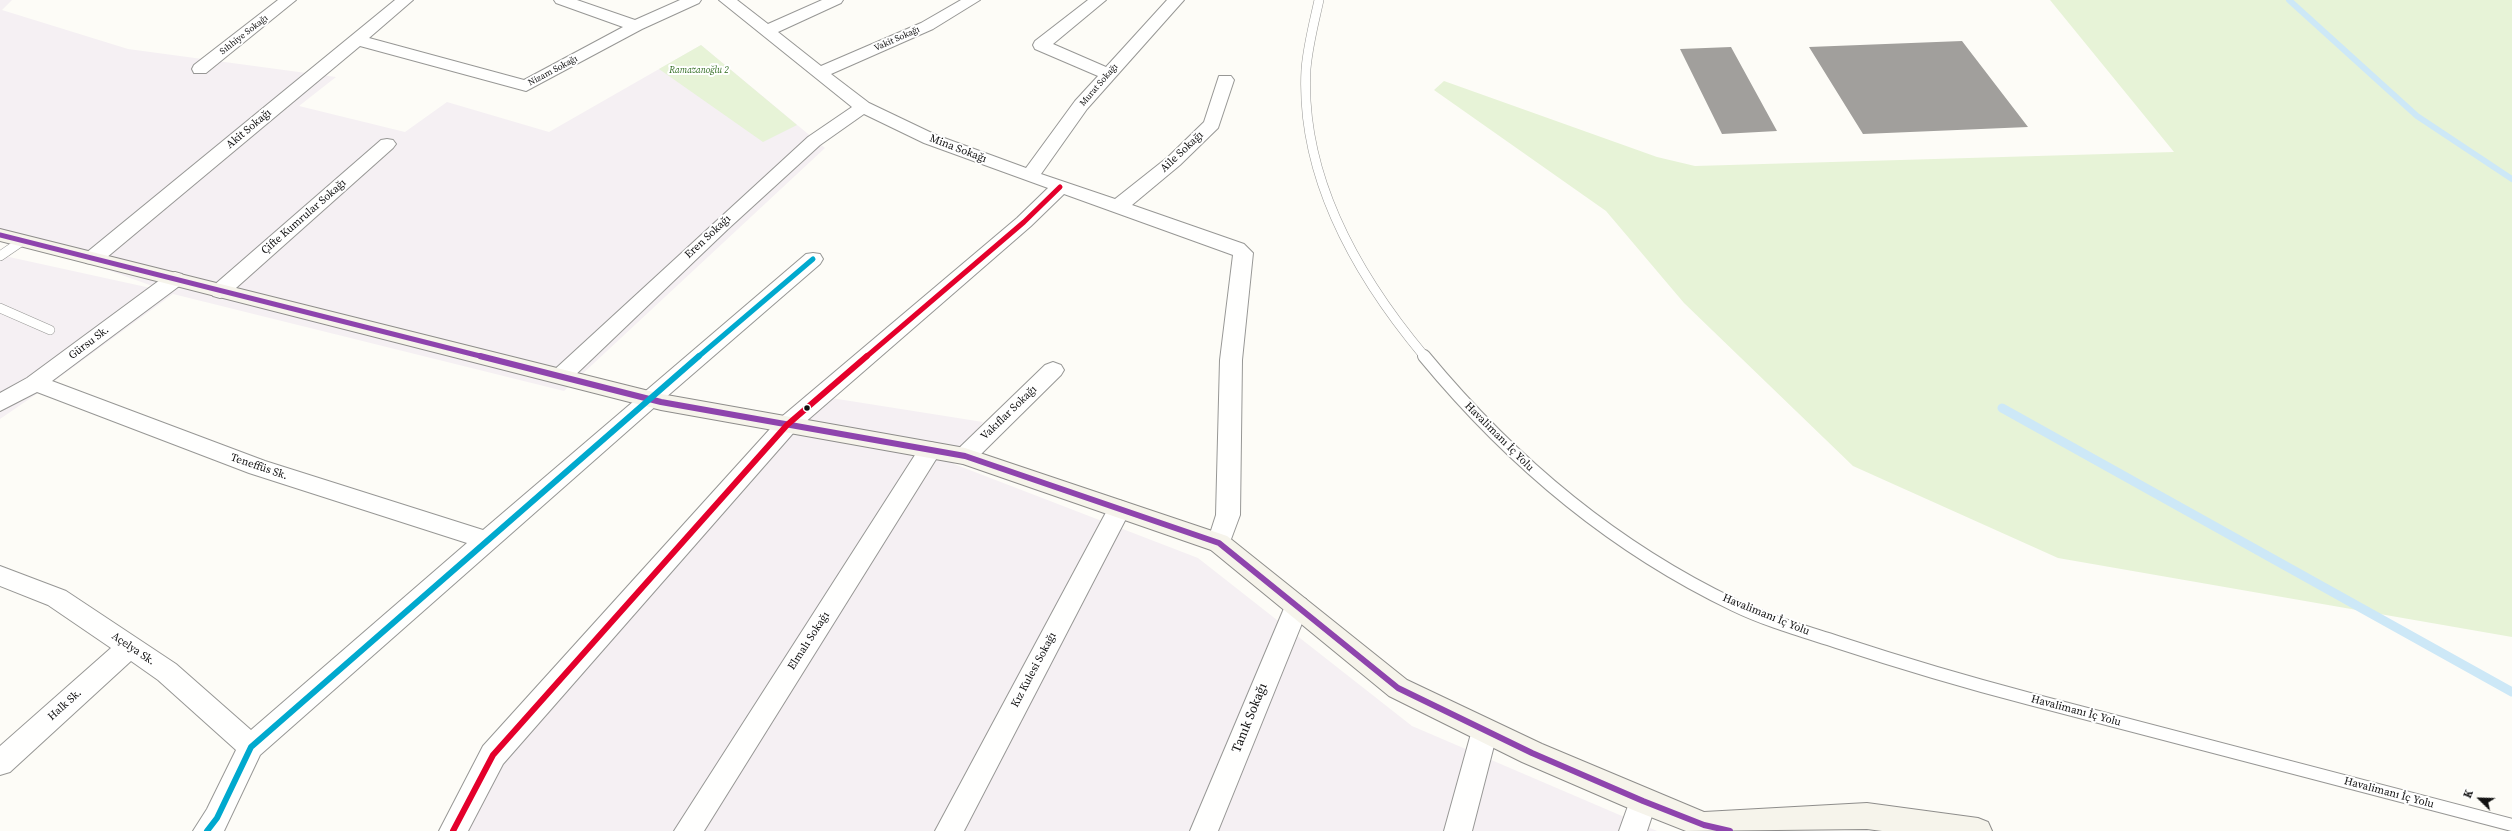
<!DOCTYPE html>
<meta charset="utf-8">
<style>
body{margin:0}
#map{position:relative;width:2512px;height:831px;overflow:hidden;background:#fdfcf7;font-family:"Source Serif 4",serif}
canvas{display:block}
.north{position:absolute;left:2460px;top:779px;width:40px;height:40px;-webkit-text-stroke:3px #fff;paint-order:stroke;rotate:293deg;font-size:11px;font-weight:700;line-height:16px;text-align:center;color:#111}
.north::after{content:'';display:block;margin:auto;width:14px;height:18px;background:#111;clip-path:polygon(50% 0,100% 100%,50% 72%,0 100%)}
</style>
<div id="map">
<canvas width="2512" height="831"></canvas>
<div class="north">K</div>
</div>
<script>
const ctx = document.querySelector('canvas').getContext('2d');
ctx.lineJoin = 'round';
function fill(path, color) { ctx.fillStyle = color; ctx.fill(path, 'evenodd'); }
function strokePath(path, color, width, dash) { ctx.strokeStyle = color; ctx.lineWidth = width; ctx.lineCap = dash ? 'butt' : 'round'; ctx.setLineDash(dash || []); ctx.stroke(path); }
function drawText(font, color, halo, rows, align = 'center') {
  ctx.font = font + ' "Source Serif 4",serif'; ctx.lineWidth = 4; ctx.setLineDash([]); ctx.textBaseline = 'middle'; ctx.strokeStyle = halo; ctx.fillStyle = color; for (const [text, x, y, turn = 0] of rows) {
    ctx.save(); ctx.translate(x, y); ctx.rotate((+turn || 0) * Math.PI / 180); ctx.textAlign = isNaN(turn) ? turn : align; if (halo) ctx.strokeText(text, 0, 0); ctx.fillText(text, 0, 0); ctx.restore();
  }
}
fill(new Path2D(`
 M 0,0 L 12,0 L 2,10 L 128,49 L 336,77 L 299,106 L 405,132 L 447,102 L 549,132 L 701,45 L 825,148 L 564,391 L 173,294 L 38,393 L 0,419 L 0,255 L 169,292 L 0,231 Z
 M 806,394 L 983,422 L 954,464 L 1198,558 L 1412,726 L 1657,831 L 445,831 L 482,759 Z`), '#f5f0f3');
fill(new Path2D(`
 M 2050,0 L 2512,0 L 2512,637 L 2058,558 L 1853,466 L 1684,303 L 1606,211 L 1434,90 L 1444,81 L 1657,157 L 1695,166 L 2174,152 Z
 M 701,45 L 797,125 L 763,142 L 659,69 Z`), '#e7f3d7');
strokePath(new Path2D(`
 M 2289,0 L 2417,116 L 2512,179`), '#cde8f7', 6);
strokePath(new Path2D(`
 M 2002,408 L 2512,692`), '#cde8f7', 9);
fill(new Path2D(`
 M 1962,41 L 2028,127 L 1863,134 L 1809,47 Z
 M 1731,47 L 1777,131 L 1722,134 L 1680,49 Z`), '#a19f9c');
const serviceFar1 = new Path2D(`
 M 1319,0 C 1314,23 1308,45 1306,69 C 1300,177 1358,277 1425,357
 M 0,256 L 22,241
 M 0,308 L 50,330`);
const service = new Path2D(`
 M 1424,356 C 1509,459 1613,547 1734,605 C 1767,621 1803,631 1837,642 C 1901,663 1965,682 2030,699 C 2190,742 2351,783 2512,825`);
const minor = new Path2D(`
 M 278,0 L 296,0 L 206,73 L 194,73 L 192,69 L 194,65 Z
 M 395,0 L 413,0 L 369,38 L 524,80 L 623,27 L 556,3 L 554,0 L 577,0 L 635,20 L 680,0 L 701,0 L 699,3 L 642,29 L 526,91 L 360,46 L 100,263 L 93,264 L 86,263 L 83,258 L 86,253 Z
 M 719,0 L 737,0 L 768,24 L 822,0 L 843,0 L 841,3 L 778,32 L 821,66 L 921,23 L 961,0 L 980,0 L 933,29 L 831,74 L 869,103 L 936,135 L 1026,168 L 1075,101 L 1098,76 L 1035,49 L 1033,45 L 1035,41 L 1088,0 L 1106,0 L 1053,44 L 1106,67 L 1167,0 L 1184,0 L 1087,109 L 1041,174 L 1115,199 L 1168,157 L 1204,122 L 1219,76 L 1231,76 L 1234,80 L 1218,128 L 1180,165 L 1132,205 L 1244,244 L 1253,253 L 1242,360 L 1240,515 L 1227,550 L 1219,552 L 1211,550 L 1207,543 L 1216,515 L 1220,360 L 1233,255 L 1064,194 L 1031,226 L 795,431 L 503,764 L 468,831 L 439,831 L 483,746 L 779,419 L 1017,218 L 1048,188 L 924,143 L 864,114 L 820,145 L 728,229 L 569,381 L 561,384 L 553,381 L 550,376 L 553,371 L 808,137 L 852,107 Z
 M 387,139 L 393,140 L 396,144 L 393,148 L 227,296 L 220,298 L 213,296 L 210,291 L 213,286 L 381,140 Z
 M 813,253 L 820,254 L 823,259 L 820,264 L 657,405 L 260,755 L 224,831 L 193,831 L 207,809 L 236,750 L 158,680 L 131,661 L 10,772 L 0,775 L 0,746 L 111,648 L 48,605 L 0,586 L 0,566 L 66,591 L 176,664 L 251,730 L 467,543 L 249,473 L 37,392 L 0,411 L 0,393 L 27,378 L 168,274 L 175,272 L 182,274 L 185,279 L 182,284 L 52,381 L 265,461 L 483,530 L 806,254 Z
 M 1053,362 L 1061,365 L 1064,370 L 1061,375 L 973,462 L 965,464 L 957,462 L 954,456 L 957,450 L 1045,365 Z
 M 930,442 L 938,444 L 941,450 L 938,456 L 704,831 L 674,831 L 922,444 Z
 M 1119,500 L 1127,503 L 1131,509 L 964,831 L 935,831 L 1111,503 Z
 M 1297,596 L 1306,599 L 1309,606 L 1218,831 L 1190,831 L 1285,606 L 1288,599 Z
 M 1485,718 L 1494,722 L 1498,730 L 1472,831 L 1444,831 L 1472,730 L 1476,722 Z
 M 1643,788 L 1653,792 L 1657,801 L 1647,831 L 1619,831 L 1633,792 Z`);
const secondary = new Path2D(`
 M 0,229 L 661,394 L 965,448 L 1227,536 L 1407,680 L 1542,744 L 1704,812 L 1867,803 L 1978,818 L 1988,822 L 1992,831 L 1882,831 L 1867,829 L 1686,831 L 1633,810 L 1522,762 L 1389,696 L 1211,550 L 963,464 L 661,410 L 0,241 Z`);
strokePath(serviceFar1, '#979795', 10);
strokePath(service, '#979795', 14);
strokePath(minor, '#979795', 2);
strokePath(secondary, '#8e8d8b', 2);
strokePath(serviceFar1, '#fffffe', 9);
strokePath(service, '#fffffe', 12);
fill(minor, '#fffffe');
fill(secondary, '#f6f4eb');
strokePath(new Path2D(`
 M 0,235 L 484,357`), '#8e44ad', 5);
strokePath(new Path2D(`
 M 480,356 L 661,402 L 965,456 L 1219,543 L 1398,688 L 1532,753 L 1643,801 L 1704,825 L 1730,831`), '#8e44ad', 6);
strokePath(new Path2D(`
 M 866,357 L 1024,222 L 1060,187`), '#e4002b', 5);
strokePath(new Path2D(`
 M 453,831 L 493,755 L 787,425 L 867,356`), '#e4002b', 6);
strokePath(new Path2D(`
 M 698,357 L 813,259`), '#00a9ce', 5);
strokePath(new Path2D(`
 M 207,831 L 217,818 L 251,747 L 699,356`), '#00a9ce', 6);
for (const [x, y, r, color] of [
 [807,408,3.5,"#111"]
]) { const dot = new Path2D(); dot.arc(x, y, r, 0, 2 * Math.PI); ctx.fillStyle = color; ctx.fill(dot); strokePath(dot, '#fff', 1.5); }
drawText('9px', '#111', '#fff', [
 ["Sıhhiye Sokağı",244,35,-38],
 ["Vakit Sokağı",897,39,-24],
 ["Nizam Sokağı",553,71,-28],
 ["Murat Sokağı",1099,85,-49]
]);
drawText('italic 9px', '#2f6b1f', '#fff', [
 ["Ramazanoğlu 2",699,71]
]);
drawText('11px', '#111', '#fff', [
 ["Akit Sokağı",249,129,-40],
 ["Mina Sokağı",958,149,21],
 ["Aile Sokağı",1182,152,-43],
 ["Çifte Kumrular Sokağı",304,217,-41],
 ["Eren Sokağı",708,237,-43],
 ["Gürsu Sk.",89,343,-37],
 ["Vakıflar Sokağı",1009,413,-44],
 ["Havalimanı İç Yolu",1499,437,45],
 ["Teneffüs Sk.",259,467,19],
 ["Havalimanı İç Yolu",1766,615,22],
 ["Elmalı Sokağı",809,641,-57],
 ["Açelya Sk.",133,649,34],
 ["Kız Kulesi Sokağı",1034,670,-62],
 ["Halk Sk.",65,705,-42],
 ["Havalimanı İç Yolu",2076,711,15],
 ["Havalimanı İç Yolu",2389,793,15]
]);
drawText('13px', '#111', '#fff', [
 ["Tanık Sokağı",1250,718,-68]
]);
</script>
